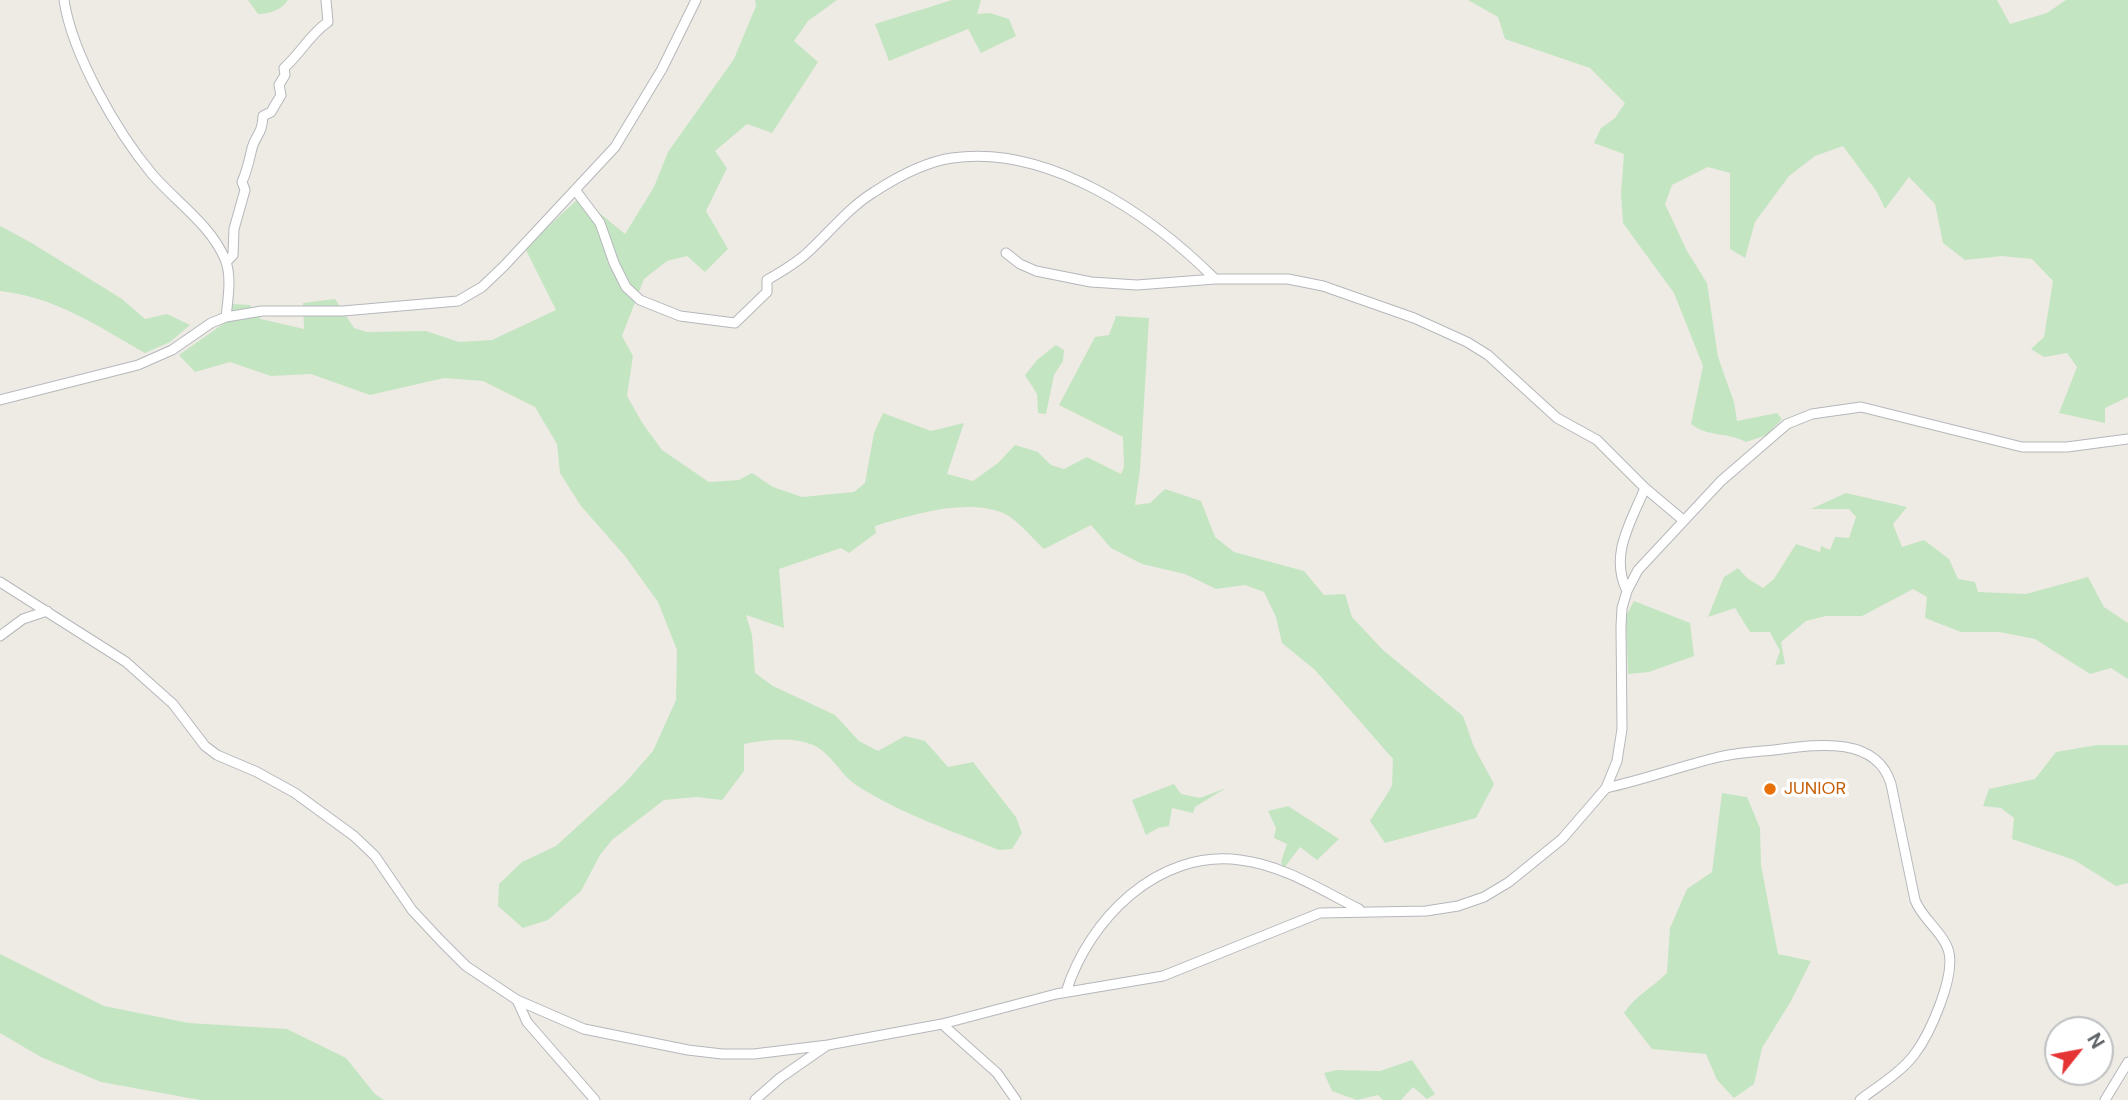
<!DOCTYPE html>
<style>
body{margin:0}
#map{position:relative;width:2128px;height:1100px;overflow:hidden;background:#eeebe4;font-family:"DM Sans",sans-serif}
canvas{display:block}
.north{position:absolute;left:2044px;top:1016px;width:70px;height:70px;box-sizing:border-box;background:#fff;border:2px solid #bec0c1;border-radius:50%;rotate:59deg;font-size:19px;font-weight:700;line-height:28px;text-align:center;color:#5c6165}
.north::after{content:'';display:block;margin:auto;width:24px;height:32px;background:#e53434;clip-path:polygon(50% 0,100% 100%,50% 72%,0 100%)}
</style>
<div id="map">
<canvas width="2128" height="1100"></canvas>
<div class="north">N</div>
</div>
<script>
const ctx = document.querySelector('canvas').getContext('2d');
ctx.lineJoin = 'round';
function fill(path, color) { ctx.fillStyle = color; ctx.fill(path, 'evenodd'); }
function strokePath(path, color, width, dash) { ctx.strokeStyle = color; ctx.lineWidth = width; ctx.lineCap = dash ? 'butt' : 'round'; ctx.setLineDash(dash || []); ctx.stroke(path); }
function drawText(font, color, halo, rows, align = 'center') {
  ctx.font = font + ' "DM Sans",sans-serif'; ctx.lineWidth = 7; ctx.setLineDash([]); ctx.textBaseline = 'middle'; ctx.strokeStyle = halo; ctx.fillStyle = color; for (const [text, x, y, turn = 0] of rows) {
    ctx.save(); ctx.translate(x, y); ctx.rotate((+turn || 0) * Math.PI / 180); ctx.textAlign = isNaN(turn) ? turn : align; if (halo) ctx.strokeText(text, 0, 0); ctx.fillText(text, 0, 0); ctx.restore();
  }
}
fill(new Path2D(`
 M 248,0 L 288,0 C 282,10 269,14 258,14 Z
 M 755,0 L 837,0 L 808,21 L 794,41 L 818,62 L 772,133 L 747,124 L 715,151 L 727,168 L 706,211 L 728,249 L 705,272 L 687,256 L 667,261 L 644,279 L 622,336 L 633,356 L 627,396 L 643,424 L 662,450 L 709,482 L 739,480 L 752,473 L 773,487 L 802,497 L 854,492 L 865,483 L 874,433 L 883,413 L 931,431 L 964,423 L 947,474 L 973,481 L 998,463 L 1015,445 L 1038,452 L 1051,465 L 1064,469 L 1087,457 L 1121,474 L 1124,467 L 1123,437 L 1059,405 L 1095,337 L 1109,335 L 1116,316 L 1149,318 L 1140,470 L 1135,505 L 1150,503 L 1165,489 L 1201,501 L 1215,537 L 1234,552 L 1304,571 L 1324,595 L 1345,594 L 1352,617 L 1383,650 L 1463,716 L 1474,747 L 1494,784 L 1476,818 L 1385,843 L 1370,821 L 1392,786 L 1393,759 L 1315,670 L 1282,643 L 1276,617 L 1264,592 L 1245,585 L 1216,589 L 1185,574 L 1142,564 L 1111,548 L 1091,525 L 1044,549 C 1032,538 1017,519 1003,513 C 965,498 912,515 875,526 L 876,533 L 849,553 L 841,548 L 779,569 L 784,628 L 746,615 L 752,635 L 755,673 L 773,686 L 835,715 L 859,741 L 878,751 L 905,736 L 925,741 L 948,767 L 973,762 L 1016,817 L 1022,833 L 1012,849 L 999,850 C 950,830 901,814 856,785 C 840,774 832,754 813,745 C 791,736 766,740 744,744 L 744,771 L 722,800 L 697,797 L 664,800 L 612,840 L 600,855 L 581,891 L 548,920 L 523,928 L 498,906 L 499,884 L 522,862 L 556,846 L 624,784 L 653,751 L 676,700 L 677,650 L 658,602 L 625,556 L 581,506 L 560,473 L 557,444 L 535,407 L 483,381 L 444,378 L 370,395 L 311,374 L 271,376 L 230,362 L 195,372 L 179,355 L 223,324 L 233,304 L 250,305 L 261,319 L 304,329 L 303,303 L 335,299 L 354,328 L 367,332 L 426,331 L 459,342 L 492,340 L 556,310 L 525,248 L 580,197 L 625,234 L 654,187 L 668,152 L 734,59 L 756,6 Z
 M 952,0 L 981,0 L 977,14 L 990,13 L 1009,19 L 1016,36 L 981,53 L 968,29 L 889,61 L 875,24 Z
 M 1468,0 L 1997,0 L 2010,24 L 2047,13 L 2066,0 L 2128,0 L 2128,397 L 2105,408 L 2105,423 L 2059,413 L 2077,367 L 2067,353 L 2044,357 L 2031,349 L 2044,337 L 2053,281 L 2032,259 L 2002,256 L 1965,260 L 1943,243 L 1935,204 L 1909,177 L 1885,209 L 1877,192 L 1843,146 L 1815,156 L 1789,176 L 1755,222 L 1745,258 L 1730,249 L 1730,173 L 1708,167 L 1672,185 L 1665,204 L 1687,251 L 1707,283 L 1718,357 L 1734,402 L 1737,421 L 1777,413 L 1782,419 L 1767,435 L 1746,442 C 1728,432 1707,437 1691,424 L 1703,366 L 1674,293 L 1623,223 L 1621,193 L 1624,154 L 1594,143 L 1601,128 L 1615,118 L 1625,103 L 1590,68 L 1505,39 L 1498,17 Z
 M 0,226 L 30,242 L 122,299 L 145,319 L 167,314 L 190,325 L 170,342 L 145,353 C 97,326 56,297 0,291 Z
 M 1056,345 L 1064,350 L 1063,361 L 1054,375 L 1046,414 L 1038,413 L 1037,394 L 1025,375 L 1038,359 Z
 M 1846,493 L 1907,507 L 1893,524 L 1902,547 L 1924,540 L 1949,559 L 1958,579 L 1975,582 L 1978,592 L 2026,594 L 2088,577 L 2104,607 L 2128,623 L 2128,679 L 2111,668 L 2090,674 L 2035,639 L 1999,632 L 1961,632 L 1925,618 L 1927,597 L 1913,589 L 1862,616 L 1826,616 L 1806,621 L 1781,642 L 1785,664 L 1775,665 L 1780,651 L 1770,632 L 1750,632 L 1735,608 L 1708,617 L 1724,577 L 1738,568 L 1747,578 L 1763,588 L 1774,579 L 1796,544 L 1820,552 L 1821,546 L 1830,550 L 1835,537 L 1849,538 L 1856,517 L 1849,509 L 1811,509 Z
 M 1634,601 L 1690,623 L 1694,656 L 1649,672 L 1628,674 L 1626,616 Z
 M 2097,745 L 2128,745 L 2128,883 L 2116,886 L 2074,860 L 2012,839 L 2014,818 L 2001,808 L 1983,806 L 1989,789 L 2035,779 L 2056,752 Z
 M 1174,784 L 1181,794 L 1200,798 L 1226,788 L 1195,807 L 1193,813 L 1172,808 L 1169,826 L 1158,828 L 1146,835 L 1132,800 Z
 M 1722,793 L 1747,797 L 1760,828 L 1761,865 L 1778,954 L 1811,961 L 1791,1001 L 1762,1048 L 1754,1084 L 1734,1098 L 1717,1080 L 1706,1054 L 1652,1049 L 1624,1013 C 1635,996 1653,987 1667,973 L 1670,928 L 1687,889 L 1712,872 Z
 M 1288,806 L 1339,839 L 1317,860 L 1300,847 L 1284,868 L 1281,862 L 1287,844 L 1274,838 L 1276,828 L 1268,811 Z
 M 0,954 L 104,1006 L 189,1023 L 287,1029 L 346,1058 L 375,1094 L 384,1100 L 200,1100 L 101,1082 L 41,1057 L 0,1033 Z
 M 1412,1060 L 1435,1094 L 1427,1099 L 1413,1087 L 1401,1100 L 1383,1100 L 1378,1095 L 1357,1100 L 1332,1091 L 1324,1073 L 1336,1070 L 1380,1071 Z`), '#c4e5c2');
const street = new Path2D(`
 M 64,0 C 72,54 117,132 152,174 C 176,202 210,224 225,259 C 232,276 228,298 226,317
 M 576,191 L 600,223 L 614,263 L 626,287 L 640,300 L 680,316 L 735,323 L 767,292 L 767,280 C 781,272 795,264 807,253 C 829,233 848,208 874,192 C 897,177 924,162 952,158 C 1048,144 1151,215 1215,279
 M 1006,253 L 1020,264 L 1036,271 L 1091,282 L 1137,285 L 1215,279 L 1288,279 L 1323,286 L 1414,318 L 1467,342 L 1488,355 L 1557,418 L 1597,440 L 1645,488 L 1683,520
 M 226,262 L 233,255 L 234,229 L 245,190 L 242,182 C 247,171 249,161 252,148 C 256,134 262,135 263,116 L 271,112 L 281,95 L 279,85 L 285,75 L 284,68 C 301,53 310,34 328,22 L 326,0
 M 0,400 L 138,365 L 172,350 L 211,323 L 226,317 L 262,311 L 343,311 L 458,301 L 482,287 L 504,266 L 615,147 L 662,69 L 696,0
 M 0,582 L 126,662 L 173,704 L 205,746 L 217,755 L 257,772 L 295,793 L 354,836 L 375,856 L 412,910 L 441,941 L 466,966 L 517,1000 L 584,1029 L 688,1050 L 722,1054 L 754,1054 L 828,1045 L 942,1024 L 1056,994 L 1163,976 L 1320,913 L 1426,911 L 1458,906 L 1484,897 L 1509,882 L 1562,839 L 1606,788 L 1617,761 L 1622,729 L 1621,626 L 1622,608 L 1627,591 L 1638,570 L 1721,481 L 1787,424 L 1812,414 L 1861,407 L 2022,447 L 2067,447 L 2128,439
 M 1627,591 C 1609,555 1631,522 1645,488
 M 0,636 L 23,619 L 47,611
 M 1606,788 C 1643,780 1678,767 1715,758 C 1734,753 1754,752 1774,750 C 1813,745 1876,734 1891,784 L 1915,900 C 1922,919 1942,931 1948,949 C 1957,974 1930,1034 1914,1055 C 1900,1073 1878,1086 1860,1100
 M 1066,992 C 1089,919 1158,849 1240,860 C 1283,865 1321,890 1359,909
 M 517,1000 L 527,1022 L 595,1100
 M 942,1024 L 997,1073 L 1016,1100
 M 755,1100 L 780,1078 L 826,1046
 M 2105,1100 L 2128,1062`);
strokePath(street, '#b5b7bb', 11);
strokePath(street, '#fff', 9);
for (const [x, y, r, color] of [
 [1770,789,7,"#e8710a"]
]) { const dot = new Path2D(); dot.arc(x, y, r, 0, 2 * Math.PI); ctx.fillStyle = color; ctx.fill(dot); strokePath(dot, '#fff', 2.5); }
drawText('18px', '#c56008', '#fff', [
 ["JUNIOR",1784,789]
], 'left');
</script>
